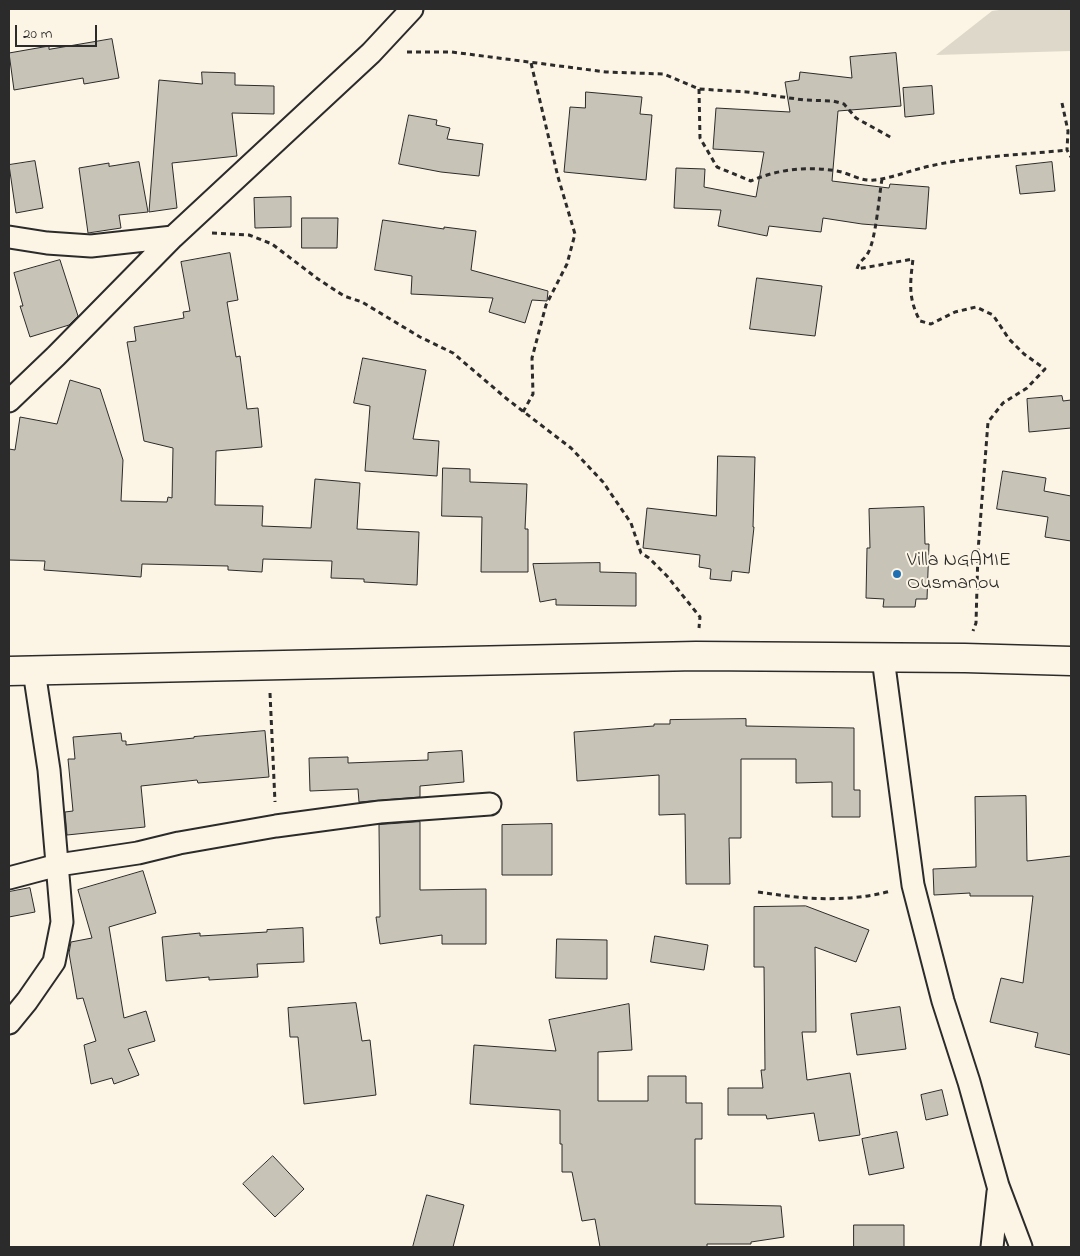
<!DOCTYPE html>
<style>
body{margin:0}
#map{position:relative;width:1080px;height:1256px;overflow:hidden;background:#fcf5e5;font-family:"Indie Flower",sans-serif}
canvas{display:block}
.frame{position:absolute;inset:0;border:10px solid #2b2b2b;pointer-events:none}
.scale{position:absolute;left:15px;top:25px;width:82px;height:22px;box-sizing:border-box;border:2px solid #2b2b2b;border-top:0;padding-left:6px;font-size:15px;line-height:18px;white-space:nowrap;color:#2b2b2b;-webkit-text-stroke:4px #fcf5e5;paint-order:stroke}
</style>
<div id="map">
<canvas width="1080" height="1256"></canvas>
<div class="frame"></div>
<div class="scale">20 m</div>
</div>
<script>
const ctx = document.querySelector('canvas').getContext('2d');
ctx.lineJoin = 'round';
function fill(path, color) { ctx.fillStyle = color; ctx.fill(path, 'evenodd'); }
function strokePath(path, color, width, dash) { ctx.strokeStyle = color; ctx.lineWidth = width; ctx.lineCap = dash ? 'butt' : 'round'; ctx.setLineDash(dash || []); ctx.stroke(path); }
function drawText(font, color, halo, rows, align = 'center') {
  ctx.font = font + ' "Indie Flower",sans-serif'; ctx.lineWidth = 4; ctx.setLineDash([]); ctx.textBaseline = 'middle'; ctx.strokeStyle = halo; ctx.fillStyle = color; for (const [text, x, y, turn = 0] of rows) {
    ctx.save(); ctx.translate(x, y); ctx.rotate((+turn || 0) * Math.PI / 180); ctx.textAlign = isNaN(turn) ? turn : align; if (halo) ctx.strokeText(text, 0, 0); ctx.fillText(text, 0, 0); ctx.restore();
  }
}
fill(new Path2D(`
 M 1006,9 L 1071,9 L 1071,51 L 936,55 L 992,11 Z`), '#ded8ca');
const building = new Path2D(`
 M 112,39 L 119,78 L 84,84 L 83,78 L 14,90 L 9,53 L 49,46 L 49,49 Z
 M 896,53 L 901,106 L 838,111 L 832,181 L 889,188 L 890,184 L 929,187 L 926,229 L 862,224 L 823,218 L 821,232 L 769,226 L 767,236 L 718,226 L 721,210 L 674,208 L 676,168 L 705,169 L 704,187 L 756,197 L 764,152 L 713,149 L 716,108 L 790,112 L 785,82 L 799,80 L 800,72 L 852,78 L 850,57 Z
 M 202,72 L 235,73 L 235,85 L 274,86 L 274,114 L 232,113 L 237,156 L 172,163 L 177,208 L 149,212 L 159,80 L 202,84 Z
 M 932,86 L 934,114 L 905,117 L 903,88 Z
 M 586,92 L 642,97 L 640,114 L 652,115 L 646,180 L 564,172 L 570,107 L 585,108 Z
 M 409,115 L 437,120 L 436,125 L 450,128 L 447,139 L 483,144 L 479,176 L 441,172 L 399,164 Z
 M 35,161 L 43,208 L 16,213 L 9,165 Z
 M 139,162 L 148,212 L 119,215 L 121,228 L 88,233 L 79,168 L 109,163 L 109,166 Z
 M 1052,162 L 1055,191 L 1020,194 L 1016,166 Z
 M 291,197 L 291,227 L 255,228 L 254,198 Z
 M 302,218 L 338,218 L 337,248 L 302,248 Z
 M 383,220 L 444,229 L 444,227 L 476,231 L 471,270 L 548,291 L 547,301 L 532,300 L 525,323 L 489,312 L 493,298 L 411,294 L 412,276 L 375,270 Z
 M 230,253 L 238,300 L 227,302 L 236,357 L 240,356 L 247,409 L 258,408 L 262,447 L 216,451 L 215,505 L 263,506 L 262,526 L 311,528 L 315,479 L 360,483 L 357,529 L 419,532 L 417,585 L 364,582 L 364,579 L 331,578 L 332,561 L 263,559 L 262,572 L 228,570 L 228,566 L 142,564 L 141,577 L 44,570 L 45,561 L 9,560 L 9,449 L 15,450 L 20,417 L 57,424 L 70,380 L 100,389 L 123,460 L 121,501 L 167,502 L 168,497 L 172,498 L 173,448 L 144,441 L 127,342 L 136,341 L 134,327 L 184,318 L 183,312 L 190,311 L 181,262 Z
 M 60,260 L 78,316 L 69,325 L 30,337 L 20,306 L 23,306 L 14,273 Z
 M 757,278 L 822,286 L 815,336 L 750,329 Z
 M 363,358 L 426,370 L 413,439 L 439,441 L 437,476 L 365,471 L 370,406 L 354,403 Z
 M 1062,396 L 1063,401 L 1071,400 L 1071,428 L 1029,432 L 1027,399 Z
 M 718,456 L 755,457 L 753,527 L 754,527 L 749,573 L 732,571 L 731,581 L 710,579 L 711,569 L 699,567 L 700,555 L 643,548 L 647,508 L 716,516 Z
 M 443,468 L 470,469 L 470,482 L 527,484 L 525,529 L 528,529 L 528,572 L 481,572 L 482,517 L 442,516 Z
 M 1003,471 L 1046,478 L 1044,491 L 1071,496 L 1071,541 L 1045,537 L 1048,517 L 997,509 Z
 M 924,507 L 925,544 L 929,544 L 927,599 L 916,599 L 915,607 L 883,607 L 884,599 L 866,598 L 867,548 L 870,548 L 869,509 Z
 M 600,563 L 600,572 L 636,573 L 636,606 L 556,605 L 556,599 L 540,602 L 533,564 Z
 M 746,719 L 746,726 L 854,728 L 854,790 L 860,790 L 860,817 L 832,817 L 832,782 L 796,783 L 796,759 L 741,759 L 741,838 L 729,838 L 730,884 L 686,884 L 685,814 L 659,815 L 659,775 L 577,781 L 574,732 L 654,726 L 654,724 L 670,724 L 670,720 Z
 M 265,731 L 269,777 L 198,783 L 197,780 L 141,786 L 145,827 L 67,835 L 65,812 L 73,811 L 68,759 L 75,759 L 73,737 L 121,733 L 122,741 L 126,741 L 126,745 L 194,738 L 194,737 Z
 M 462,751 L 464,782 L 420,786 L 420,797 L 359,802 L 358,789 L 310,791 L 309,758 L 348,757 L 348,763 L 428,760 L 428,753 Z
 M 1026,796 L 1027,861 L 1071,856 L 1071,1055 L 1035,1047 L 1038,1033 L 990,1022 L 1001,978 L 1023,983 L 1033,896 L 970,896 L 970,893 L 934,895 L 933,869 L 976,867 L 975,797 Z
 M 420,822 L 420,890 L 486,889 L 486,944 L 442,944 L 442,935 L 380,944 L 376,917 L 380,917 L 379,825 Z
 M 552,824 L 552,875 L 502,875 L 502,825 Z
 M 143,871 L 156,913 L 109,927 L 124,1018 L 146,1011 L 155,1041 L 128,1049 L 139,1075 L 114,1084 L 112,1078 L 91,1084 L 84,1045 L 96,1041 L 83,998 L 77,999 L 69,953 L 71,942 L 92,938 L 78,890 Z
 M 30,888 L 35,912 L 9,917 L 9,892 Z
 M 806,906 L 869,930 L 856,962 L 815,947 L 816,1032 L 802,1032 L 807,1080 L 850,1073 L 860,1135 L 819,1141 L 814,1113 L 767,1119 L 766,1115 L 728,1115 L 728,1088 L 763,1088 L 761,1070 L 765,1070 L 764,967 L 754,967 L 754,907 Z
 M 303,928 L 304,962 L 257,964 L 258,977 L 209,980 L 209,977 L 166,981 L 162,937 L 200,933 L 200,936 L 267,932 L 267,930 Z
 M 655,936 L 708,945 L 704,970 L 651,962 Z
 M 557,939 L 607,940 L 607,979 L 556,978 Z
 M 356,1003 L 362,1041 L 370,1040 L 376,1095 L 304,1104 L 298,1037 L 290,1037 L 288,1008 Z
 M 629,1004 L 632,1050 L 598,1052 L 598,1101 L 648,1101 L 648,1076 L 686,1076 L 686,1103 L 702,1103 L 702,1139 L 695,1139 L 695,1204 L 781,1206 L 784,1237 L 751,1242 L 751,1244 L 707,1244 L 707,1247 L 600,1247 L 595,1219 L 582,1221 L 572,1172 L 562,1172 L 562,1144 L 560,1144 L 560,1110 L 470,1104 L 474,1045 L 556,1051 L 549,1020 Z
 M 900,1007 L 906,1049 L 857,1055 L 851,1014 Z
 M 942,1090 L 948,1115 L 926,1120 L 921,1095 Z
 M 897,1132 L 904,1168 L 869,1175 L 862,1139 Z
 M 273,1156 L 304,1189 L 275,1217 L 243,1184 Z
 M 427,1195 L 464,1205 L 453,1247 L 413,1247 Z
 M 854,1225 L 904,1225 L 904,1247 L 854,1247 Z`);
fill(building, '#c8c3b7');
strokePath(building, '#2b2b2b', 1);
const minor = new Path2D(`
 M 9,237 L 47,243 L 91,246 L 173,237
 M 9,401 L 56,356 L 173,237 L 371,53 L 412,9
 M 883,658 L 913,885 L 943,1001 L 969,1082 L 998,1186 L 1021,1247
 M 9,878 L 58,865 L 138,853 L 179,843 L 276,826 L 380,812 L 490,804
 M 9,1023 L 27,1001 L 54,962 L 62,922 L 49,770 L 34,671
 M 992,1247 L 998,1192`);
const secondary = new Path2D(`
 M 9,671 L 696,656 L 965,658 L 1071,661`);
strokePath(minor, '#2b2b2b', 25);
strokePath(secondary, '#2b2b2b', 31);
strokePath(new Path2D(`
 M 407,52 L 452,52 L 606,72 L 664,74 L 699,89 L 747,92 L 804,100 L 833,101 L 844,104 L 856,118 L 892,138
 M 699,89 L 700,138 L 717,167 L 751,181 C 778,169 808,166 837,171 C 849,173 862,182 874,180 C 893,178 911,170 930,166 C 974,156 1021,155 1067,150
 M 1062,103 L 1068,131 L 1067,150 L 1071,157
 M 882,179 C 879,196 876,239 868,253 C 865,259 859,261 857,269 L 913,259 C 910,284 908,298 920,321 L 931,324 L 955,312 L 976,307 L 993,315 L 1009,339 L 1024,354 L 1045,369 L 1027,388 L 1003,403 L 988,422 L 978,551 L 976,623 L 973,631
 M 212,233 L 249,235 L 272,244 L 318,279 L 344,296 L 362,302 L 420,337 L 453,353 L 507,399 L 571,448 L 603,482 L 631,523 L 641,553 L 649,558 L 667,576 L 700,617 L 699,628
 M 523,412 L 533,394 L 532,358 L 546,305 L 567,264 L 575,234 L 558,177 L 531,63
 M 270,693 L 275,802
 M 758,892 C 803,899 846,903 891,891`), '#2b2b2b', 3, [5, 4]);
strokePath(minor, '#fcf5e5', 21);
strokePath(secondary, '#fcf5e5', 28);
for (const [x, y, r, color] of [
 [897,574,5,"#1f6fb2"]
]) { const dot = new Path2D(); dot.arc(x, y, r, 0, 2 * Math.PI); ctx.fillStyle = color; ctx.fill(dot); strokePath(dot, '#fcf5e5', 2); }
drawText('20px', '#2b2b2b', '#fcf5e5', [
 ["Villa NGAMIE",907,562],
 ["Ousmanou",907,585]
], 'left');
</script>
